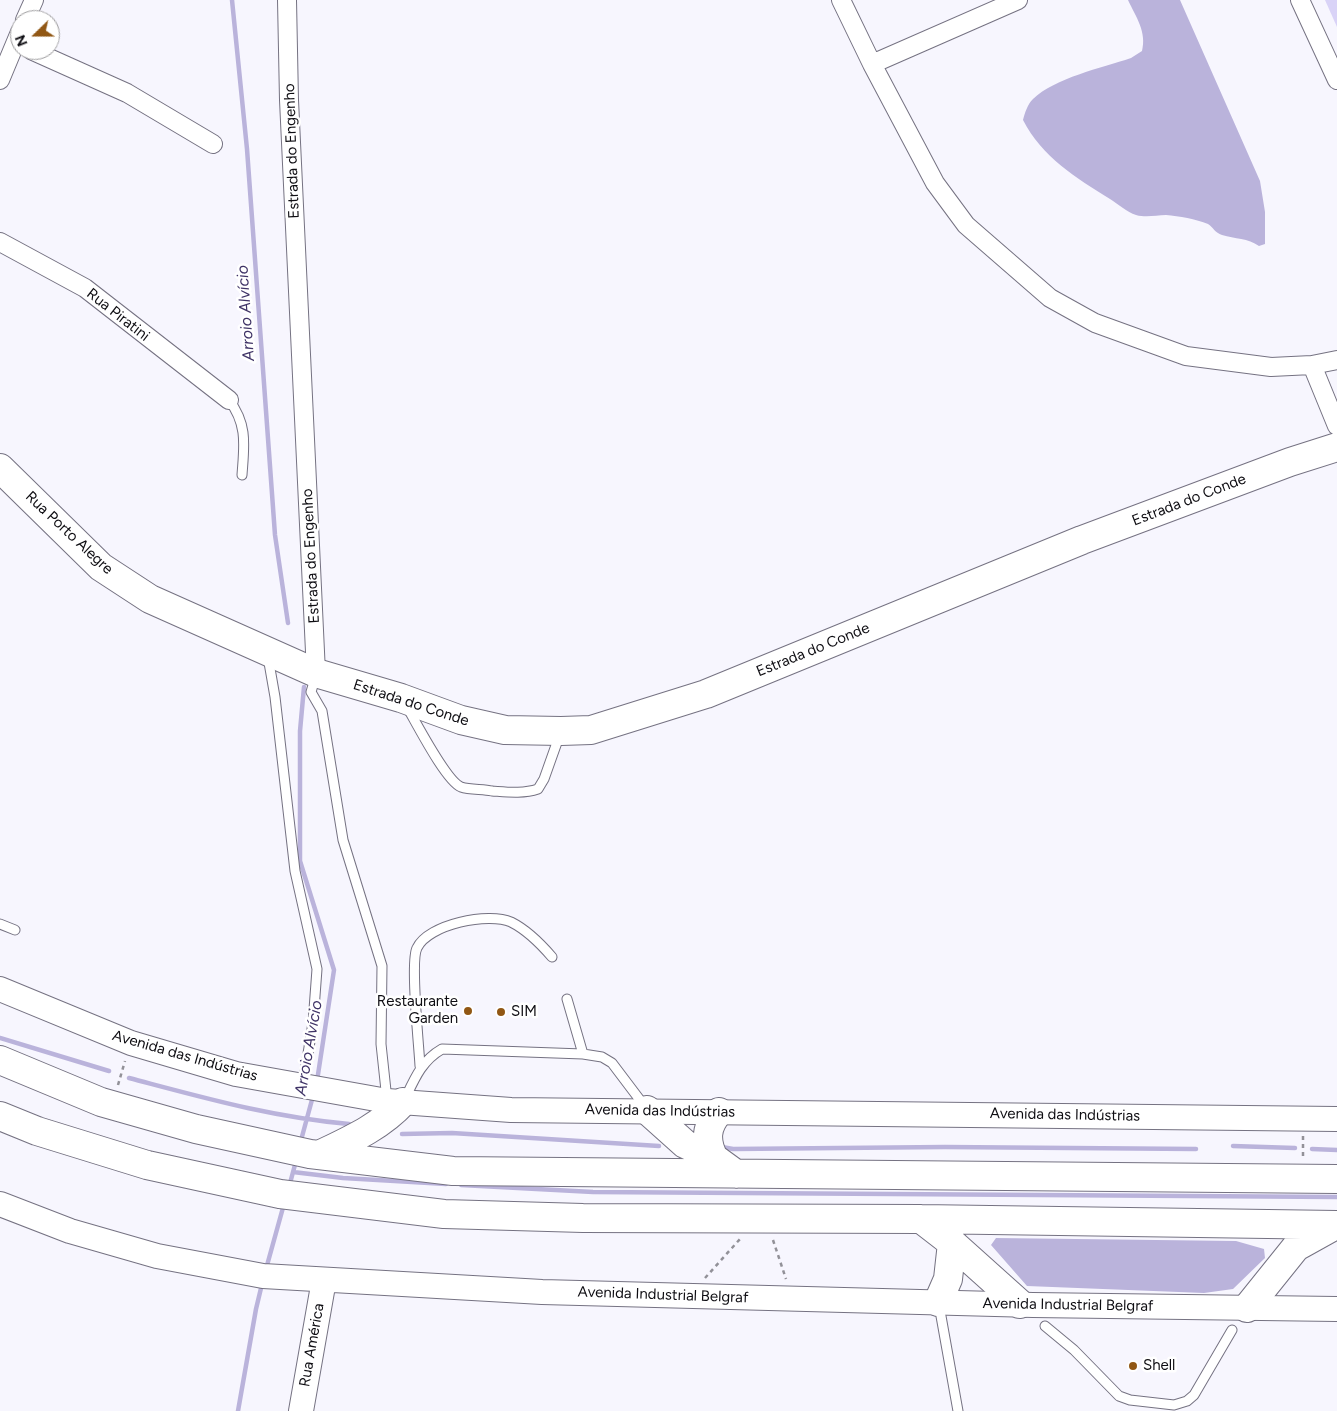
<!DOCTYPE html>
<meta charset="utf-8">
<style>
body{margin:0}
#map{position:relative;width:1337px;height:1411px;overflow:hidden;background:#f7f6fe;font-family:Figtree,sans-serif}
canvas{display:block}
.north{position:absolute;left:10px;top:10px;width:50px;height:50px;box-sizing:border-box;background:#fff;border:1px solid #9f9ea0;border-radius:50%;rotate:248deg;font-size:14px;font-weight:700;line-height:20px;text-align:center;color:#0e0d12}
.north::after{content:'';display:block;margin:auto;width:18px;height:22px;background:#915714;clip-path:polygon(50% 0,100% 100%,50% 72%,0 100%)}
</style>
<div id="map">
<canvas width="1337" height="1411"></canvas>
<div class="north">N</div>
</div>
<script>
const ctx = document.querySelector('canvas').getContext('2d');
ctx.lineJoin = 'round';
function fill(path, color) { ctx.fillStyle = color; ctx.fill(path, 'evenodd'); }
function strokePath(path, color, width, dash) { ctx.strokeStyle = color; ctx.lineWidth = width; ctx.lineCap = dash ? 'butt' : 'round'; ctx.setLineDash(dash || []); ctx.stroke(path); }
function drawText(font, color, halo, rows, align = 'center') {
  ctx.font = font + ' Figtree,sans-serif'; ctx.lineWidth = 5; ctx.setLineDash([]); ctx.textBaseline = 'middle'; ctx.strokeStyle = halo; ctx.fillStyle = color; for (const [text, x, y, turn = 0] of rows) {
    ctx.save(); ctx.translate(x, y); ctx.rotate((+turn || 0) * Math.PI / 180); ctx.textAlign = isNaN(turn) ? turn : align; if (halo) ctx.strokeText(text, 0, 0); ctx.fillText(text, 0, 0); ctx.restore();
  }
}
fill(new Path2D(`
 M 1325,0 L 1337,0 L 1337,27 Z`), '#d9d3f7');
fill(new Path2D(`
 M 1128,0 L 1180,0 L 1260,181 L 1265,212 L 1265,244 L 1259,246 C 1248,238 1235,239 1222,235 C 1215,233 1213,227 1208,224 C 1196,219 1179,216 1166,215 C 1156,215 1147,218 1136,215 C 1127,212 1118,204 1110,199 C 1076,178 1042,157 1023,120 C 1025,113 1027,105 1033,99 C 1055,78 1101,68 1131,58 L 1142,51 C 1147,32 1136,17 1128,0 Z
 M 996,1238 L 1236,1241 L 1264,1249 L 1265,1258 L 1233,1289 L 1204,1293 L 1027,1286 L 991,1245 Z`), '#bab3db');
strokePath(new Path2D(`
 M 232,0 L 247,149 L 275,535 L 288,623
 M 304,687 L 300,731 L 300,861 L 334,970 L 317,1081
 M 0,1038 L 109,1071
 M 129,1078 C 205,1098 271,1117 349,1124
 M 402,1134 L 452,1133 L 659,1146
 M 300,1144 L 313,1096
 M 1233,1146 L 1295,1148
 M 722,1147 L 733,1149 L 945,1147 L 1196,1149
 M 1312,1149 L 1337,1150
 M 293,1172 L 343,1178 L 446,1184
 M 461,1185 L 593,1192 L 1337,1197
 M 289,1187 L 296,1161
 M 266,1269 L 284,1204
 M 238,1411 L 256,1309 L 262,1284`), '#bab3db', 4.5);
const service = new Path2D(`
 M 229,400 C 248,425 244,446 242,475
 M 268,657 L 275,697 L 295,871 L 317,969 L 313,1023 L 303,1084
 M 316,675 L 311,692 L 322,711 L 343,840 L 382,966 L 381,1044 L 387,1100
 M 407,707 C 417,724 446,781 461,787 C 470,790 483,789 492,791 C 507,792 523,794 538,789 L 544,779 L 560,734
 M 0,924 L 15,930
 M 567,999 L 583,1054
 M 420,1066 C 419,1046 410,961 417,948 C 428,924 489,912 511,922 C 527,930 540,943 552,957
 M 404,1101 C 414,1080 421,1061 442,1049 L 583,1054 L 602,1057 L 612,1063 L 646,1108
 M 939,1305 L 958,1411
 M 1045,1326 L 1074,1350 L 1119,1396 L 1130,1400 L 1174,1405 L 1187,1401 L 1194,1395 L 1232,1330`);
const minor = new Path2D(`
 M 287,0 L 289,100 L 316,673
 M 841,0 L 872,64 L 935,183 L 966,225 L 1050,298 L 1095,323 L 1186,356 L 1271,367 L 1312,365 L 1337,360
 M 1300,0 L 1337,80
 M 25,20 L 34,0
 M 31,50 L 127,93 L 213,144
 M 872,64 L 1018,0
 M 0,80 L 20,32
 M 0,242 L 85,288 L 229,400
 M 1312,365 L 1337,426`);
const secondary = new Path2D(`
 M 0,989 L 131,1043 L 236,1074 L 387,1101 L 511,1110 L 1337,1119
 M 0,1204 L 70,1231 L 157,1256 L 263,1276 L 542,1292 L 1033,1305 L 1337,1309
 M 301,1411 L 324,1280`);
const primary = new Path2D(`
 M 0,468 L 101,567 L 150,599 L 316,673 L 401,698 L 461,720 L 505,730 L 561,731 L 591,730 L 706,694 L 1082,540 L 1290,462 L 1337,447`);
const motorway = new Path2D(`
 M 0,1060 L 101,1102 L 196,1129 L 310,1154 L 453,1171 L 1337,1179
 M 647,1110 L 685,1144 L 714,1158 L 736,1174
 M 0,1116 L 37,1131 L 147,1165 L 280,1194 L 444,1214 L 583,1218 L 921,1219 L 1337,1225
 M 319,1155 C 350,1140 380,1127 403,1102
 M 714,1158 C 705,1141 706,1126 719,1112
 M 921,1219 L 952,1243 L 1020,1304
 M 938,1302 L 948,1279 L 952,1243
 M 1247,1308 L 1296,1247 L 1334,1226`);
strokePath(service, '#757282', 11);
strokePath(minor, '#757282', 20);
strokePath(secondary, '#757282', 26);
strokePath(primary, '#757282', 30);
strokePath(motorway, '#757282', 30);
strokePath(new Path2D(`
 M 118,1085 L 125,1061
 M 1303,1136 L 1303,1158
 M 773,1240 L 786,1279
 M 705,1278 L 740,1239`), '#929198', 2.5, [4, 4]);
strokePath(service, '#fff', 9);
strokePath(minor, '#fff', 18);
strokePath(secondary, '#fff', 24);
strokePath(primary, '#fff', 28);
strokePath(motorway, '#fff', 28);
for (const [x, y, r, color] of [
 [468,1011,5,"#915714"],
 [501,1012,5,"#915714"],
 [1133,1366,5,"#915714"]
]) { const dot = new Path2D(); dot.arc(x, y, r, 0, 2 * Math.PI); ctx.fillStyle = color; ctx.fill(dot); strokePath(dot, '#fff', 2); }
drawText('15px', '#0e0d12', '#fff', [
 ["Estrada do Engenho",292,151,-92],
 ["Rua Piratini",118,315,38],
 ["Estrada do Conde",1189,500,-21],
 ["Rua Porto Alegre",69,533,43],
 ["Estrada do Engenho",311,556,-93],
 ["Estrada do Conde",813,650,-22],
 ["Estrada do Conde",411,703,18],
 ["Avenida das Indústrias",185,1056,16],
 ["Avenida das Indústrias",660,1111,1],
 ["Avenida das Indústrias",1065,1115,1],
 ["Avenida Industrial Belgraf",663,1295,2],
 ["Avenida Industrial Belgraf",1068,1305,1],
 ["Rua América",312,1345,-80]
]);
drawText('15px', '#0e0d12', '#fff', [
 ["Restaurante",458,1002,"right"],
 ["Garden",458,1019,"right"],
 ["SIM",511,1012],
 ["Shell",1143,1366]
], 'left');
drawText('italic 16px', '#3f3366', '#fff', [
 ["Arroio Alvício",246,313,-94],
 ["Arroio Alvício",309,1048,-80]
]);
</script>
